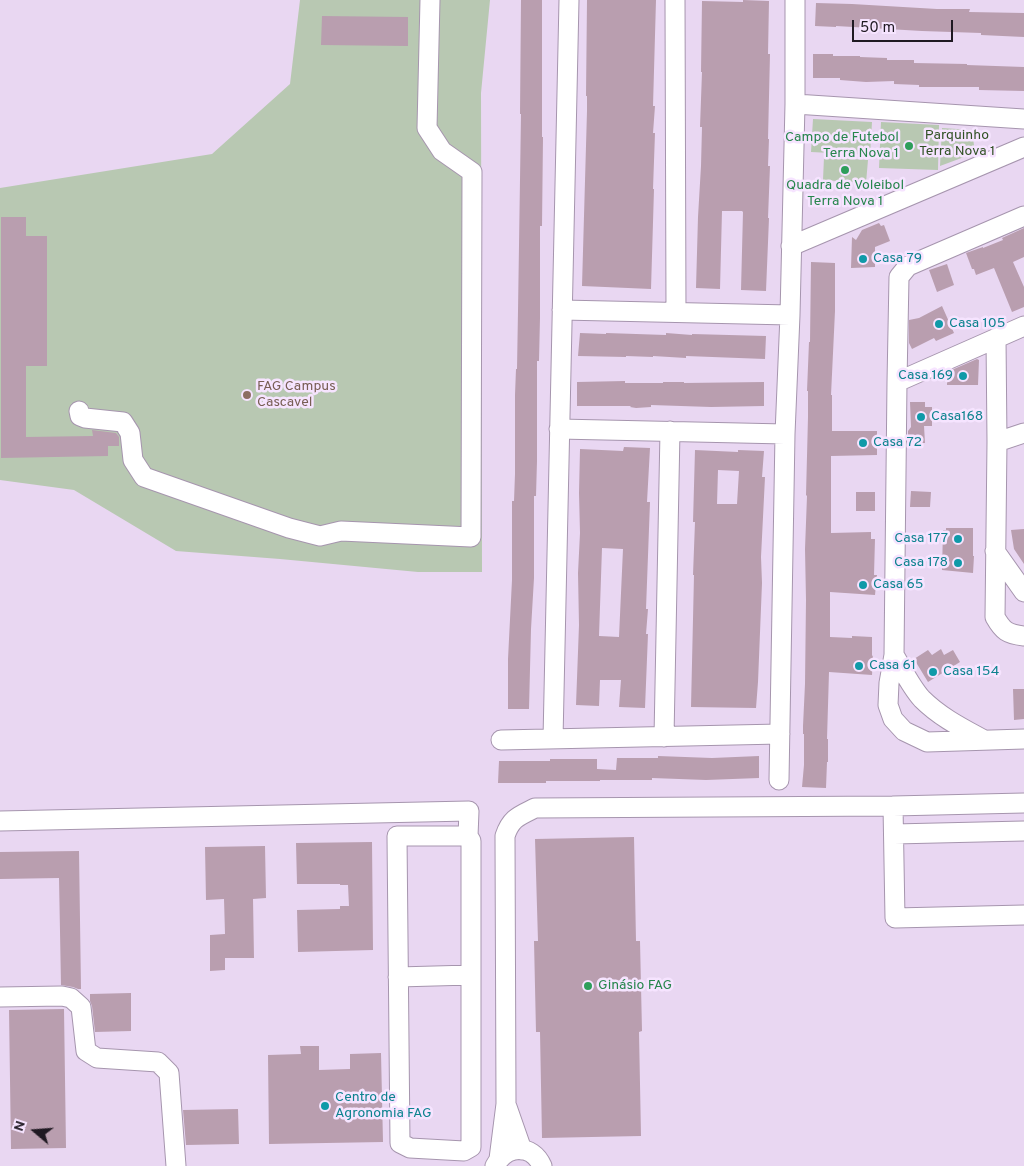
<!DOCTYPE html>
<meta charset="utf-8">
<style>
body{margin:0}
#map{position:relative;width:1024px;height:1166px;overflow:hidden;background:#e9d7f2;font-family:Overpass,sans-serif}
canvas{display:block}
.north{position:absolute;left:10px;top:1106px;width:50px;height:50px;-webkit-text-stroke:4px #f6e4ff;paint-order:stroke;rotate:288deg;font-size:14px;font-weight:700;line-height:20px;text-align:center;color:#1f1922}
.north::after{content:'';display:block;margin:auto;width:18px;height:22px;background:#1f1922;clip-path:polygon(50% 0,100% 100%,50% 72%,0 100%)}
.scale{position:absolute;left:852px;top:20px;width:101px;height:22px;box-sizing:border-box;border:2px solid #1f1922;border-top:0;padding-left:6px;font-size:15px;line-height:18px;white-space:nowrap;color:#1f1922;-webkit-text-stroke:4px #f6e4ff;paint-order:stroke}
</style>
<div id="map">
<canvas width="1024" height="1166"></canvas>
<div class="north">N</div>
<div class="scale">50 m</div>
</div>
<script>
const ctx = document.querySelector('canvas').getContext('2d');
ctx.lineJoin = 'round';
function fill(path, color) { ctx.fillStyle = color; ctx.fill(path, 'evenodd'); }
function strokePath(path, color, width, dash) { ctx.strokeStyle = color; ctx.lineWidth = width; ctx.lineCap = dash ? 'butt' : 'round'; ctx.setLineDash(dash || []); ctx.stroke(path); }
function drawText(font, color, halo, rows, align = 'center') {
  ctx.font = font + ' Overpass,sans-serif'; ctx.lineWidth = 5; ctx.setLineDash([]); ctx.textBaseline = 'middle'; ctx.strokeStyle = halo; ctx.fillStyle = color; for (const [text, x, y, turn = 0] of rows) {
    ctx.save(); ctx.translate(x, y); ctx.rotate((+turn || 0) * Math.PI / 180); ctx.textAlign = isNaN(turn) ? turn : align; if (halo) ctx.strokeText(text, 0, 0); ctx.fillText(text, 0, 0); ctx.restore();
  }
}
fill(new Path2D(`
 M 300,0 L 490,0 L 481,93 L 482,572 L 418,572 L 280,559 L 176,551 L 74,490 L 0,480 L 0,188 L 212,154 L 290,84 Z
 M 813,119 L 872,122 L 870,155 L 811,152 Z
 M 881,122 L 939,125 L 938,170 L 879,168 Z
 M 942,128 L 972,130 L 975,153 L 940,166 Z
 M 824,157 L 868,160 L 866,183 L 823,180 Z`), '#b8c8b2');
fill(new Path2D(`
 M 521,0 L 542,0 L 542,137 L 543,137 L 542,226 L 540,226 L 540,318 L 539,361 L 537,361 L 537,461 L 536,496 L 534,496 L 534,578 L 531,629 L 529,709 L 508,709 L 508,659 L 512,580 L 512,501 L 514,501 L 515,474 L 515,395 L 516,369 L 517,369 L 518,311 L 521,114 L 520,114 Z
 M 587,0 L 656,0 L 653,106 L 655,106 L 653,133 L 655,133 L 653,189 L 654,189 L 651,289 L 582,286 L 587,111 L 587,96 L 586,96 Z
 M 743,0 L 769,1 L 768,54 L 770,54 L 768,139 L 769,139 L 768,166 L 770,166 L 768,218 L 769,218 L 766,291 L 741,290 L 743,212 L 742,211 L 722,211 L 720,289 L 696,288 L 698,217 L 701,166 L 702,127 L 700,127 L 702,72 L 701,72 L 702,1 L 743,2 Z
 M 816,3 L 852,4 L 937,9 L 970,9 L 969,12 L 1024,13 L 1024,37 L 981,35 L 981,33 L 922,31 L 836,26 L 836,27 L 815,26 Z
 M 322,16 L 408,17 L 408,46 L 321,45 Z
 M 813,54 L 833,54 L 833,56 L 860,56 L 860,57 L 887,58 L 887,60 L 914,60 L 914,63 L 967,64 L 967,65 L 1024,67 L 1024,91 L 979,90 L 979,87 L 919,87 L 919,85 L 894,84 L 894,81 L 866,82 L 840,80 L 840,78 L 813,78 Z
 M 1,217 L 26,217 L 26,236 L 47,236 L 47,366 L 26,366 L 26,437 L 93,436 L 92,430 L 116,433 L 119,437 L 119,446 L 108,446 L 108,456 L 1,458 Z
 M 879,223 L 881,226 L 884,225 L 890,241 L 875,247 L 875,267 L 851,268 L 852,237 L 856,240 L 862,230 Z
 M 1024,228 L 1024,257 L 1013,262 L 1024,287 L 1024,307 L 1012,312 L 994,268 L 976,275 L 974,269 L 972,269 L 966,253 L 983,247 L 983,248 L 1003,240 L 1002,238 Z
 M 811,262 L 835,263 L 835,311 L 831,395 L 832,395 L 832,431 L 877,431 L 877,455 L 831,456 L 831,533 L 871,532 L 871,539 L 875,539 L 874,575 L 877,575 L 875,595 L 830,592 L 830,637 L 852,638 L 852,636 L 872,637 L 872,655 L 873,657 L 872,675 L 829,672 L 827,739 L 828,739 L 828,762 L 827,762 L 826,788 L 802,787 L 804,765 L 804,734 L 803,734 L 803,726 L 805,684 L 806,600 L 805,549 L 807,496 L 806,495 L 808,417 L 808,391 L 807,391 L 809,342 L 810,342 Z
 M 947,264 L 954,285 L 937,292 L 929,270 Z
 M 942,306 L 954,333 L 936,341 L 934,338 L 912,349 L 909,343 L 909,320 L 919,318 Z
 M 580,333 L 606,334 L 606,333 L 666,335 L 666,333 L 692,335 L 692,334 L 766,336 L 765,359 L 686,356 L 686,358 L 653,356 L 653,357 L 626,356 L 626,357 L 578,356 Z
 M 977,359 L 979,360 L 978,385 L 947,385 L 947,372 Z
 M 625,381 L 625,383 L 663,383 L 663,382 L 684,382 L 684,383 L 764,382 L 764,406 L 711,407 L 651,405 L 651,407 L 636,408 L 630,407 L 631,406 L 577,406 L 577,382 Z
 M 910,402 L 925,402 L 925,407 L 932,407 L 932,426 L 924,426 L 925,443 L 908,443 L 908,431 L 911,427 Z
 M 624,447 L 650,448 L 647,502 L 650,502 L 646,609 L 648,609 L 646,634 L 648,634 L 645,708 L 619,707 L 621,680 L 600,680 L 599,706 L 576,705 L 579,625 L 578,573 L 580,533 L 579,493 L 580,449 L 623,451 ZM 602,548 L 623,549 L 619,637 L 599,636 Z
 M 695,450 L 738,452 L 738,450 L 764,451 L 762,477 L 765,477 L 761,557 L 762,583 L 758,682 L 756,708 L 691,707 L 694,575 L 693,575 L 695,522 L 693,522 ZM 718,470 L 739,471 L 737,504 L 717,504 Z
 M 911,491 L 931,492 L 930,507 L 910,507 Z
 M 856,492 L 875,492 L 875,511 L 856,511 Z
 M 946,528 L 973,528 L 973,556 L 974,556 L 973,573 L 942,570 L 943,530 L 946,530 Z
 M 1024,529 L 1024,564 L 1014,549 L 1011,530 Z
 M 941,649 L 944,655 L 953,650 L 960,662 L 928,682 L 914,659 L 928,650 L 932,655 Z
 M 1013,689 L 1024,689 L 1024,719 L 1014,720 Z
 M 658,756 L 712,758 L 759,756 L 759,778 L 706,780 L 652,778 L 652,780 L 600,780 L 600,781 L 546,781 L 546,783 L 498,783 L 499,761 L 550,761 L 550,759 L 597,759 L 597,769 L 616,770 L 617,758 L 658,758 Z
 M 634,837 L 636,941 L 640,941 L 642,1031 L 639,1032 L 641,1136 L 542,1138 L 540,1032 L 536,1032 L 534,941 L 538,941 L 535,839 Z
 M 372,842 L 373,950 L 298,952 L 297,910 L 340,909 L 340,906 L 349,906 L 348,885 L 340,885 L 340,884 L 297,884 L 296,843 Z
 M 265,846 L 266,898 L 253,899 L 254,958 L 225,958 L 225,970 L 210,971 L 210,935 L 225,934 L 224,899 L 206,900 L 205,847 Z
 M 79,851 L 81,989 L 78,989 L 73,987 L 61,985 L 59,878 L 0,879 L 0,852 Z
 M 131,993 L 131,1031 L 95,1032 L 92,1006 L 90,1001 L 90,994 Z
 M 64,1009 L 66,1148 L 11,1149 L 9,1010 Z
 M 300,1046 L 319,1046 L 319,1070 L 350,1069 L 350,1054 L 381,1053 L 383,1142 L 269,1144 L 268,1055 L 301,1054 Z
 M 238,1109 L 239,1144 L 186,1145 L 183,1110 Z`), '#b99eaf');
const minor = new Path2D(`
 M 675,0 L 676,312
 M 795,104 L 1024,119
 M 1024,216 L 908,266 L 899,277 L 897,382 L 894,655 L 889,683 L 888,705 L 893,719 L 904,731 L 927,742 L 1024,739
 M 791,246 L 1024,147
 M 562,310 L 790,315
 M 996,338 L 997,442 L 995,617 C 1003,631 1007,634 1024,636
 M 897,382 L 1024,326
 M 79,411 L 80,416 L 85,418 L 123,422 L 130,433 L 133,460 L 144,477 L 289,528 L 320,536 L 341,531 L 471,537 L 472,172 L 442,151 L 427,128 L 430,0
 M 559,429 L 785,434
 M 997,442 L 1024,433
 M 995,551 L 1024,592
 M 894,655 C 903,670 911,687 922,699 C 940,717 962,728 984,740
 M 664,737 L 670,431
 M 553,739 L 569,0
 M 501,740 L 780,734
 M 779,780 L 785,434 L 790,315 L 795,104 L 795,0
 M 893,806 L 895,918 L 1024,915
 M 0,821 L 469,811 L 468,836
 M 894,834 L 1024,831
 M 397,836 L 468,836 L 471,841 L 471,1147 L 464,1151 L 410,1148 L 400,1143 Z
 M 398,977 L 471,975
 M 0,997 L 62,996 L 71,998 L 81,1007 L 86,1051 L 97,1058 L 158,1062 L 169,1073 L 176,1166
 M 507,1107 L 522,1150
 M 499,1159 L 506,1104 L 505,836 C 511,818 519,816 535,808 L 893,806 L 1024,803
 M 495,1166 C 506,1145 532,1143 542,1166`);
strokePath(minor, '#a695ae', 21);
strokePath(minor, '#fff', 19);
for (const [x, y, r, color] of [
 [909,146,5,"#2e9e5b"],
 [845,170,5,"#2e9e5b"],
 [863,259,5,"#0f9aa8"],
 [939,324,5,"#0f9aa8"],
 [963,376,5,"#0f9aa8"],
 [247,395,5,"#8d6e63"],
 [921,417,5,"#0f9aa8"],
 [863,443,5,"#0f9aa8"],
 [958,539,5,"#0f9aa8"],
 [958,563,5,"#0f9aa8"],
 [863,585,5,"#0f9aa8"],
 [859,666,5,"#0f9aa8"],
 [933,672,5,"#0f9aa8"],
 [588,986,5,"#2e9e5b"],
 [325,1106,5,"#0f9aa8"]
]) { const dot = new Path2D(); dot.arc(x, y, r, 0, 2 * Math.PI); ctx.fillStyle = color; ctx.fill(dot); strokePath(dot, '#f6e4ff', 2); }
drawText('14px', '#305124', '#f6e4ff', [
 ["Parquinho",957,136],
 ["Terra Nova 1",957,152]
]);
drawText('14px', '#27864d', '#f6e4ff', [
 ["Campo de Futebol",899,138],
 ["Terra Nova 1",899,154],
 ["Quadra de Voleibol",845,186,"center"],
 ["Terra Nova 1",845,202,"center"],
 ["Ginásio FAG",598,986,"left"]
], 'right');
drawText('14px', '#0d838f', '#f6e4ff', [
 ["Casa 79",873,259],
 ["Casa 105",949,324],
 ["Casa 169",953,376,"right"],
 ["Casa168",931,417],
 ["Casa 72",873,443],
 ["Casa 177",948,539,"right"],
 ["Casa 178",948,563,"right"],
 ["Casa 65",873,585],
 ["Casa 61",869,666],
 ["Casa 154",943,672],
 ["Centro de",335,1098],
 ["Agronomia FAG",335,1114]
], 'left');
drawText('14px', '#785e54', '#f6e4ff', [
 ["FAG Campus",257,387],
 ["Cascavel",257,403]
], 'left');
</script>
